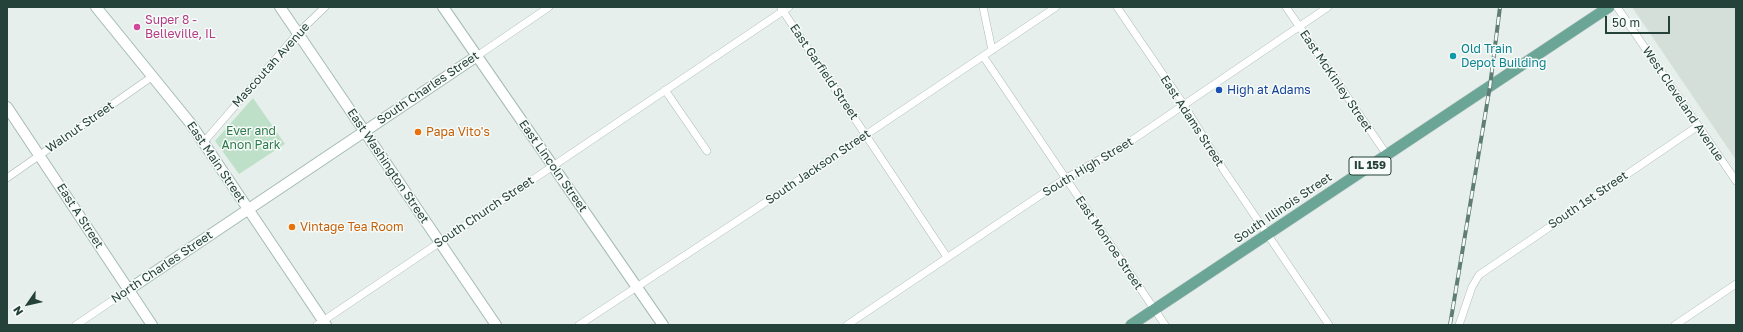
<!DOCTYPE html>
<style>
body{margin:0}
#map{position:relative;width:1743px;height:332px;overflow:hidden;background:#e6efeb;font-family:"Golos Text",sans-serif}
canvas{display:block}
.frame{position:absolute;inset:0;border:8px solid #24423a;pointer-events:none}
.north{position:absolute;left:8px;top:284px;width:40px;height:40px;-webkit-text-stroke:3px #f7fbf9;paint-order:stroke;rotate:236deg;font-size:11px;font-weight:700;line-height:16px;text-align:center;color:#24423a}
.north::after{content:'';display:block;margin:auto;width:14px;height:18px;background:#24423a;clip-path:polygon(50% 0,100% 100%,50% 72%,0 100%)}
.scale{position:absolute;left:1605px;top:16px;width:65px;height:18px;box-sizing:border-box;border:2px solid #24423a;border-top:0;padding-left:5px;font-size:12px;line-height:14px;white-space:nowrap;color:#24423a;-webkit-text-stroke:3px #f7fbf9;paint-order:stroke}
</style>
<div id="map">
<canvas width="1743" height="332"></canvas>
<div class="frame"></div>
<div class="north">N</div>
<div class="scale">50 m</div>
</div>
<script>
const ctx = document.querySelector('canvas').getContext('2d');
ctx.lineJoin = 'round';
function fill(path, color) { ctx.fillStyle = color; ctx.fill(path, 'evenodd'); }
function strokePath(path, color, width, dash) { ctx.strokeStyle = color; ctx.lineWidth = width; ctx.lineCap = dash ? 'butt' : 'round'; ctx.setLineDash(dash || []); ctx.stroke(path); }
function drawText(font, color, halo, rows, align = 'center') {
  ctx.font = font + ' "Golos Text",sans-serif'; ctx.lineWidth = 3; ctx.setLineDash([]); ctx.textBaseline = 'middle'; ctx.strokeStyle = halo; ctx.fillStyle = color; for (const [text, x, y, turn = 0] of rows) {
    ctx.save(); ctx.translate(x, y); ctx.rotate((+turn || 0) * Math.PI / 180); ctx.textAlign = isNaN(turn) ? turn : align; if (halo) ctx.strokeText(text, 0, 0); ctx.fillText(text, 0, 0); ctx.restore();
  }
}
fill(new Path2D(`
 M 1632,7 L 1736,7 L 1736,160 Z`), '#d4dfda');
fill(new Path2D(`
 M 253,98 L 285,144 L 239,174 L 215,141 Z`), '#bfe0c8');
const street = new Path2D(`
 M 983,7 L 992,50
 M 1117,7 L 1184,105 L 1223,169 L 1329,325
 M 1286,7 L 1387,155
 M 1617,7 L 1736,181
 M 781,8 L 947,257
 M 477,56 L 549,7
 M 983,56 L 1165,325
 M 665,90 L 707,151
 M 203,143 L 298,33 L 325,7
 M 7,178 L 153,76
 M 76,325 L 128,290
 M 317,325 L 789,7
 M 579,325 L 757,208 L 1056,7
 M 847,325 L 1066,178 L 1119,149 L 1328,7
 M 1459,325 L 1472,287 L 1479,275 L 1698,126
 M 1675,325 L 1736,284`);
const secondary = new Path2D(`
 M 96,7 L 191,124 L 326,325
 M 280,7 L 496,325
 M 443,7 L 663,325
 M 7,107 L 152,325
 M 128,290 L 477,56`);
const primary = new Path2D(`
 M 1131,325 L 1609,7`);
strokePath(street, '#a8b8b2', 8);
strokePath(secondary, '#a4bbb3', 12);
strokePath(primary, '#c2cac8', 12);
strokePath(street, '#fff', 7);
strokePath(secondary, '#fff', 10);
strokePath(primary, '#6aa596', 11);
const rail = new Path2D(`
 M 1450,325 L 1490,86 L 1500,7`);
strokePath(rail, '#5f7d75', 4);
strokePath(rail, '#f7fbf9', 2.5, [8]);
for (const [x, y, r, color] of [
 [137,27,4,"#d1479c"],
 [1453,56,4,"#0f9aa8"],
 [1219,90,4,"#1a4fb4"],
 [418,132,4,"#e8710a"],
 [292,227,4,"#e8710a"]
]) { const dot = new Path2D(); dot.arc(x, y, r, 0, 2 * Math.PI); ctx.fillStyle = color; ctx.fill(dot); strokePath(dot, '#f7fbf9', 1.5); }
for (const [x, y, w] of [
 [1370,166,42]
]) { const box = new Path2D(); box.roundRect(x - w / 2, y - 9, w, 18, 3); ctx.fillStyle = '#f7fbf9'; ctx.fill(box); strokePath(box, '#24423a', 1); }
drawText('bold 11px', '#24423a', null, [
 ["IL 159",1370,166]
]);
drawText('12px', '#b23c85', '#f7fbf9', [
 ["Super 8 -",145,20],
 ["Belleville, IL",145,34]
], 'left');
drawText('12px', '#0d838f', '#f7fbf9', [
 ["Old Train",1461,49],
 ["Depot Building",1461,63]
], 'left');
drawText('12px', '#24423a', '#f7fbf9', [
 ["Mascoutah Avenue",271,65,-48],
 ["East Garfield Street",824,72,56],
 ["East McKinley Street",1336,81,56],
 ["South Charles Street",428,88,-34],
 ["West Cleveland Avenue",1683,104,56],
 ["East Adams Street",1192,121,57],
 ["Walnut Street",80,127,-35],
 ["East Main Street",216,162,56],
 ["East Washington Street",388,166,56],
 ["East Lincoln Street",553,166,55],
 ["South Jackson Street",818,167,-34],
 ["South High Street",1088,167,-31],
 ["South 1st Street",1588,200,-34],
 ["South Illinois Street",1283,208,-34],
 ["South Church Street",484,212,-34],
 ["East A Street",80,216,57],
 ["East Monroe Street",1109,243,56],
 ["North Charles Street",162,267,-34]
]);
drawText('12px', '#164399', '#f7fbf9', [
 ["High at Adams",1227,90]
], 'left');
drawText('12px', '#2d7a4b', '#f7fbf9', [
 ["Ever and",251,131],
 ["Anon Park",251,145]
]);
drawText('12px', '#c56008', '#f7fbf9', [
 ["Papa Vito's",426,132],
 ["Vintage Tea Room",300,227]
], 'left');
</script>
